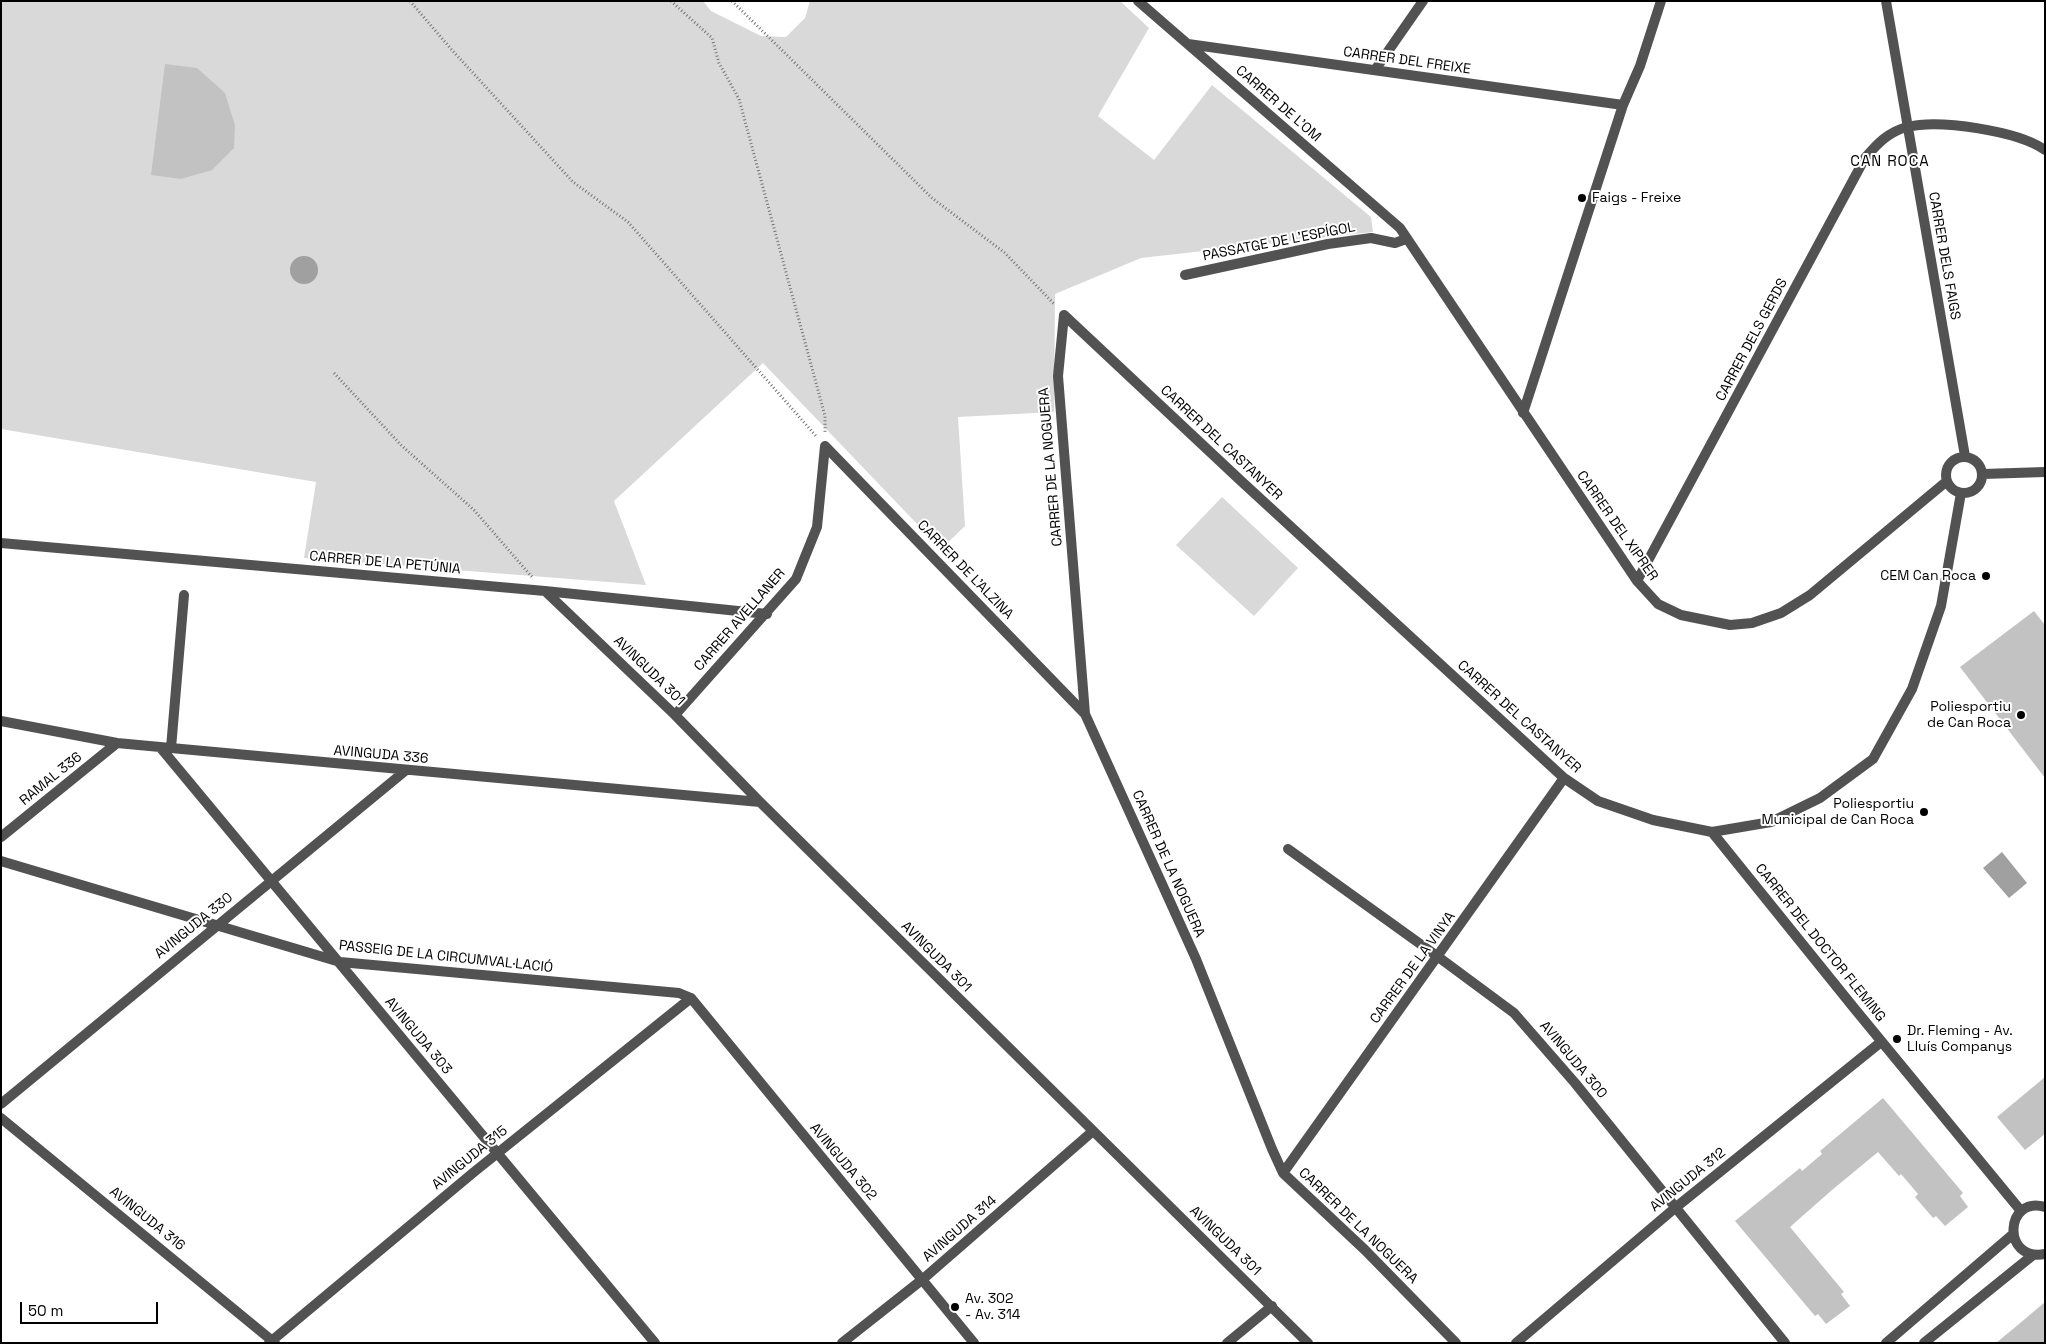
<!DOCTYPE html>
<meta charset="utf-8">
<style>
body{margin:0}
#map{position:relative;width:2046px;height:1344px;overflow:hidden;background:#fff;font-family:"Space Grotesk",sans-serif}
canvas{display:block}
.frame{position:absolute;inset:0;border:2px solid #000;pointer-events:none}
.scale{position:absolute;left:20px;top:1302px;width:138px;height:22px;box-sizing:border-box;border:2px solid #000;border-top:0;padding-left:6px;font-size:15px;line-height:18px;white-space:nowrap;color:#000;-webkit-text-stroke:4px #fff;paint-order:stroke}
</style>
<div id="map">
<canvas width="2046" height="1344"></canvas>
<div class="frame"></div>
<div class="scale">50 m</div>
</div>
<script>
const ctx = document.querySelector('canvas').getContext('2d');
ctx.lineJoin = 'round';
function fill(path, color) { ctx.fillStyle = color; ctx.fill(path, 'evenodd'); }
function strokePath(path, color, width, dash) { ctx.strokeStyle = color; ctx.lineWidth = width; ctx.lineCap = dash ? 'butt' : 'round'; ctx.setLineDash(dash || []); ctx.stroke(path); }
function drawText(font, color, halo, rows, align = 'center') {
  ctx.font = font + ' "Space Grotesk",sans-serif'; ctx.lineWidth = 4; ctx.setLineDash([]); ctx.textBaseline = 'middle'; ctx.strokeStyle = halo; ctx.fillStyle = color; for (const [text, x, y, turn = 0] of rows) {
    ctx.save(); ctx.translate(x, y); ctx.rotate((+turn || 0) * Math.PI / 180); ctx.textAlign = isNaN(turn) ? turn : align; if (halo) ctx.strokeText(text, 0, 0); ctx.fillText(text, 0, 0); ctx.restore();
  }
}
fill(new Path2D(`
 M 1,1 L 703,1 L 711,11 L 761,36 L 786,37 L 805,18 L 810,1 L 1120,1 L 1149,28 L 1098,116 L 1154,160 L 1212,85 L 1371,217 L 1373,232 L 1141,258 L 1055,294 L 1054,412 L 958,417 L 965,526 L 941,549 L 763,363 L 614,501 L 646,585 L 304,558 L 316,482 L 1,429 Z
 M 1222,497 L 1298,568 L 1254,616 L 1176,545 Z`), '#d9d9d9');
fill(new Path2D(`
 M290 270a14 14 0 1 1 28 0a14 14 0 1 1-28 0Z
 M 2002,852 L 2027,883 L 2009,898 L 1983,868 Z`), '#a0a0a0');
fill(new Path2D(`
 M 165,64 L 197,68 L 225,93 L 235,125 L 234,148 L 212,170 L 181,179 L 151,175 Z
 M 2034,611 L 2045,625 L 2045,778 L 1960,667 Z
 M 2045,1077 L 2045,1134 L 2025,1150 L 1997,1117 Z
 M 1883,1098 L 1963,1193 L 1960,1196 L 1968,1207 L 1945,1226 L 1936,1216 L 1933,1218 L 1915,1197 L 1918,1194 L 1901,1174 L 1899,1176 L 1878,1152 L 1832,1190 L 1790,1227 L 1844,1292 L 1841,1294 L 1850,1306 L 1826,1324 L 1818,1314 L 1815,1316 L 1735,1221 L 1800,1168 L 1802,1171 L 1822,1154 L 1820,1151 Z
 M 2045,1302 L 2045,1343 L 1996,1343 L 2013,1329 Z`), '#c2c2c2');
strokePath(new Path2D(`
 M 410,1 L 451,49 L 573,182 L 628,222 L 816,436
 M 671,1 L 712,38 L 719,63 L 739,99 L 825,416 L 825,434
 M 732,1 L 932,198 L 1005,253 L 1055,305
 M 334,373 L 401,445 L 474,510 L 532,577`), '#747474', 3, [1, 2.5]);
strokePath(new Path2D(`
 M 171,748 L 184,595`), '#525252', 10);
strokePath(new Path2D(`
 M 1185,275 L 1328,244 L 1371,238 L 1395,243 L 1406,239
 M 1288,849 L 1437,956`), '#525252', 10);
strokePath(new Path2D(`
 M 1138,1 L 1400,228 L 1637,581 L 1658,604 L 1681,615 L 1730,625 L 1752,623 L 1781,613 L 1810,595 L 1947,481
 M 1886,1 L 1965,456
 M 1188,44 L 1623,105
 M 1375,70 L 1423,1
 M 1064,315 L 1240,480 L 1564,778 L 1598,801 L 1653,820 L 1712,832 L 1771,822 L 1820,798 L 1873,759 L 1912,689 L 1941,606 L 1961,493
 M 1064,315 L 1058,376 L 1085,714 L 1196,959 L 1272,1149 L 1283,1173 L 1365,1250 L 1456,1343
 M 1523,413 L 1623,105 L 1640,66 L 1661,1
 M 825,446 L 1085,714
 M1946 475a18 18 0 1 1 36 0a18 18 0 1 1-36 0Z
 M 1983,474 L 2045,472
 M 1,543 L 545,591 L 767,614
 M 1637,581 L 1865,158 C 1877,144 1888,132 1907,127 C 1940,119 2018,131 2045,150
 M 545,591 L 675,715 L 760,802 L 1308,1343
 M 675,715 L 796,579 L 817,527 L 825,446
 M 1,721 L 117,743 L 160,747 L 760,802
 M 160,747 L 655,1343
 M 1712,832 L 1854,1008 L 2021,1211
 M 1,837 L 117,743
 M 1,861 L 340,962 L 679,993 L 691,998 L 974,1343
 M 1437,956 L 1514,1013 L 1575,1083 L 1785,1343
 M 1,1104 L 405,771
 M 1,1118 L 275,1343
 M 1283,1173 L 1564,778
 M 2045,1207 C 2005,1195 2001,1262 2045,1254
 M 269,1343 L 474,1172 L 691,998
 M 842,1343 L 923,1279 L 1093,1131
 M 1227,1343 L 1272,1306
 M 1516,1343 L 1675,1208 L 1881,1042
 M 1886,1343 L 2012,1235
 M 1924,1343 L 2033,1255`), '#525252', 10);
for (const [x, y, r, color] of [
 [1582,198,5,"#000"],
 [1986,576,5,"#000"],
 [2021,715,5,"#000"],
 [1924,812,5,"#000"],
 [1897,1039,5,"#000"],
 [955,1307,5,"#000"]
]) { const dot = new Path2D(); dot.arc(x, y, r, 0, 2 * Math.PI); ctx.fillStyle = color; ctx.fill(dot); strokePath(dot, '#fff', 2); }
drawText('14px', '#000', '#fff', [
 ["CARRER DEL FREIXE",1407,61,8],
 ["CARRER DE L'OM",1278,104,41],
 ["PASSATGE DE L'ESPÍGOL",1279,242,-11],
 ["CARRER DELS FAIGS",1944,256,80],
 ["CARRER DELS GERDS",1752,340,-62],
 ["CARRER DEL CASTANYER",1221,443,43],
 ["CARRER DE LA NOGUERA",1051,467,-95],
 ["CARRER DEL XIPRER",1617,526,55],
 ["CARRER DE LA PETÚNIA",385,563,5],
 ["CARRER DE L'ALZINA",965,570,46],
 ["CARRER AVELLANER",740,620,-49],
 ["AVINGUDA 301",649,671,44],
 ["CARRER DEL CASTANYER",1519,717,42],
 ["AVINGUDA 336",381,755,5],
 ["RAMAL 336",51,779,-39],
 ["CARRER DE LA NOGUERA",1168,864,66],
 ["AVINGUDA 330",194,926,-39],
 ["CARRER DEL DOCTOR FLEMING",1820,943,51],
 ["PASSEIG DE LA CIRCUMVAL·LACIÓ",446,957,6],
 ["AVINGUDA 301",936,957,45],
 ["CARRER DE LA VINYA",1413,968,-54],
 ["AVINGUDA 303",418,1036,50],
 ["AVINGUDA 300",1573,1060,50],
 ["AVINGUDA 315",470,1158,-39],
 ["AVINGUDA 302",843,1162,50],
 ["AVINGUDA 312",1688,1180,-39],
 ["AVINGUDA 316",147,1219,39],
 ["CARRER DE LA NOGUERA",1358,1226,44],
 ["AVINGUDA 314",960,1229,-41],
 ["AVINGUDA 301",1225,1241,44]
]);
drawText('14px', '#000', '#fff', [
 ["Faigs - Freixe",1592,198],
 ["CEM Can Roca",1976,576,"right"],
 ["Poliesportiu",2011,707,"right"],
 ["de Can Roca",2011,723,"right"],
 ["Poliesportiu",1914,804,"right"],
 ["Municipal de Can Roca",1914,820,"right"],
 ["Dr. Fleming - Av.",1907,1031],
 ["Lluís Companys",1907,1047],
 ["Av. 302",965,1299],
 ["- Av. 314",965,1315]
], 'left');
ctx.letterSpacing = '1px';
drawText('15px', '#000', '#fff', [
 ["CAN ROCA",1890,162]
]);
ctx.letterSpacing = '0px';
</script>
